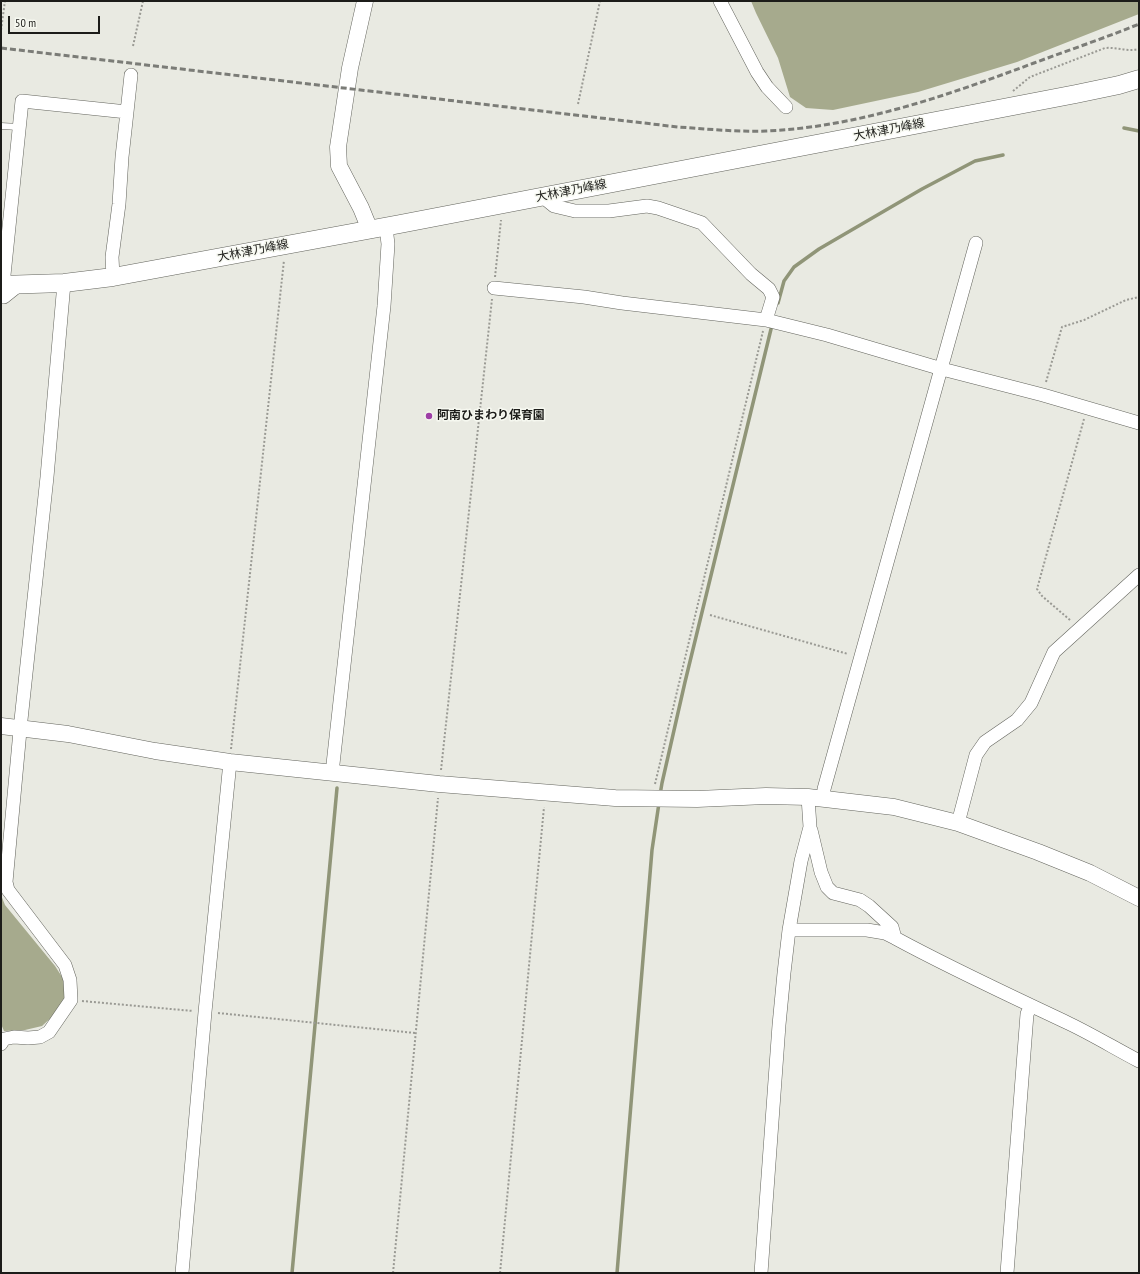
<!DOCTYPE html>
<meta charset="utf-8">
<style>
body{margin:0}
#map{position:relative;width:1140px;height:1274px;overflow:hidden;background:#e9eae2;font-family:"PT Sans Narrow",sans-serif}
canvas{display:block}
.frame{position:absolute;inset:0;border:2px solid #1c1c19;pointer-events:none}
.scale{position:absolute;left:8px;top:16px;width:92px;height:18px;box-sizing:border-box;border:2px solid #1c1c19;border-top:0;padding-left:5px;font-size:12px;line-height:14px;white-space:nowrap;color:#1c1c19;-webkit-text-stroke:3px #f6f8f0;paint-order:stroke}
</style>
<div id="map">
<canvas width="1140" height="1274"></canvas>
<div class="frame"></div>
<div class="scale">50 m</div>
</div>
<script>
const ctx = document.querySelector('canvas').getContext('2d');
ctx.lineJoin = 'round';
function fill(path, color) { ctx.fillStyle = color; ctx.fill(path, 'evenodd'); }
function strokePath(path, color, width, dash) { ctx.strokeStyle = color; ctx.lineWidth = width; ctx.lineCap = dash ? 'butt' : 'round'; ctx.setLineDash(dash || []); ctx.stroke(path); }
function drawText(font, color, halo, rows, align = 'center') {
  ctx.font = font + ' "PT Sans Narrow","Noto Sans JP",sans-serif'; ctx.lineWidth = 3; ctx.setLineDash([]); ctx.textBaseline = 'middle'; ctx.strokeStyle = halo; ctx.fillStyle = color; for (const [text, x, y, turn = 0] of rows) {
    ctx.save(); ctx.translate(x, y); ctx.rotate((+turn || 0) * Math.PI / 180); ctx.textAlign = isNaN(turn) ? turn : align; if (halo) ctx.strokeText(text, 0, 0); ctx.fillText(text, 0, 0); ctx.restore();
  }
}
fill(new Path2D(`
 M 751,1 L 1139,1 L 1139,14 L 1017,62 L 918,92 L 833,110 L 806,108 L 790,97 L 778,58 L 756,13 Z
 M 1,895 L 5,905 L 55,966 L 66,983 L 64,1001 L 54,1015 L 42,1026 L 25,1030 L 4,1031 L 1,1024 Z`), '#a6aa8d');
strokePath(new Path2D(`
 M 1124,128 L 1139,131
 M 778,303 L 784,281 L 794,267 L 819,249 L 922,189 L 975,161 L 1003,155
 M 660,795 L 662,783 L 685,682 L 772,325
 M 292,1273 L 337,788
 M 617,1273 L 652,850 L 659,803`), '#909578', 3.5);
const service = new Path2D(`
 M 1,126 L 19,127`);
const minor = new Path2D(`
 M 720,1 L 757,72 L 767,87 L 786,107
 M 543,197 L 554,206 L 575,211 L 609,211 L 647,206 L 658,208 L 702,223 L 751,274 L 769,289 L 773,297 L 766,320
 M 113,277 L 112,257 L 119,204 L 122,157 L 127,112
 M 4,285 L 4,275 L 22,101 L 127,112 L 131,75
 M 494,288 L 584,297 L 622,303 L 766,320 L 827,335 L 942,369 L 1043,395 L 1139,423
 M 1,297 L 4,297 L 19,285
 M 332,773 L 384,306 L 388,244 L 386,227
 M 823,798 L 824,789 L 976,243
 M 958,823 L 976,755 L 985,742 L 1017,720 L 1031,703 L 1054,652 L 1139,575
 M 789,930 L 867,930 L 885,933 L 895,938 L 892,927 L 869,906 L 860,900 L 833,893 L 827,887 L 821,872 L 811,830
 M 895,938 C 952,969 1011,996 1070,1024 C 1093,1035 1116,1049 1139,1061
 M 1,1044 L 4,1039 L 14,1037 L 28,1038 L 40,1037 L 49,1032 L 71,1000 L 70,980 L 65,965 L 8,890 L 6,882 L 21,720 L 47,477 L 64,283
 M 182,1273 L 205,1012 L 230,762
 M 761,1273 L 779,1025 L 784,973 L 789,930 L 801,861 L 810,827 L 808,797
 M 1007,1273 L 1027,1014 L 1031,1006`);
const tertiary = new Path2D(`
 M 365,1 L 350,68 L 338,147 L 339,166 L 361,208 L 370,230
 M 1,726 L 68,734 L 155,751 L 230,762 L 439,784 L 615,798 L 697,799 L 766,796 L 808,797 L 894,807 L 958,823 L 1038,852 L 1090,873 L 1139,898`);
const secondary = new Path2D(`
 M 1,285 L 64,283 L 113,277 L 400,224 L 1076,94 L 1119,85 L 1139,79`);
strokePath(service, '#63645d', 7);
strokePath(minor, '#63645d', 14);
strokePath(tertiary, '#63645d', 17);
strokePath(secondary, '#63645d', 19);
strokePath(new Path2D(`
 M 1,30 L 5,1
 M 133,46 L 143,1
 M 1013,91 L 1030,77 L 1105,48 C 1117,47 1127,52 1139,49
 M 578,104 L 600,1
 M 495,277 L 501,220
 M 1046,382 L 1062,327 L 1084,320 L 1126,300 L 1139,297
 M 710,615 L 848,654
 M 1070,620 L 1042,596 L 1037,589 L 1084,419
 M 231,749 L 284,260
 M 441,770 L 492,299
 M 655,784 L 763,331
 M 82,1001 L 193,1011
 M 218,1013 L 415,1033
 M 393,1273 L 438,798
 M 500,1273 L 544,807`), '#9a9a94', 2, [2, 2]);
strokePath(service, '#fff', 6);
strokePath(minor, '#fff', 13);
strokePath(tertiary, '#fff', 16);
strokePath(secondary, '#fff', 18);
strokePath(new Path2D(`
 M 1,48 L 678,127 C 707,129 736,132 766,131 C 859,127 948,95 1034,63 C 1069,50 1105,38 1139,24`), '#7b7c77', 3, [6, 3]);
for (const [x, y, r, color] of [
 [429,416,4,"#9e3ea6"]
]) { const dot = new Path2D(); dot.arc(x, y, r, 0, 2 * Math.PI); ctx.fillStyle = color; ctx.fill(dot); strokePath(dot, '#f6f8f0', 1.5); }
drawText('12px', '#1c1c19', '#f6f8f0', [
 ["大林津乃峰線",889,130,-11],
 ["大林津乃峰線",571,191,-11],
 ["大林津乃峰線",253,251,-11]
]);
drawText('bold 12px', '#1c1c19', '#f6f8f0', [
 ["阿南ひまわり保育園",437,416]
], 'left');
</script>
